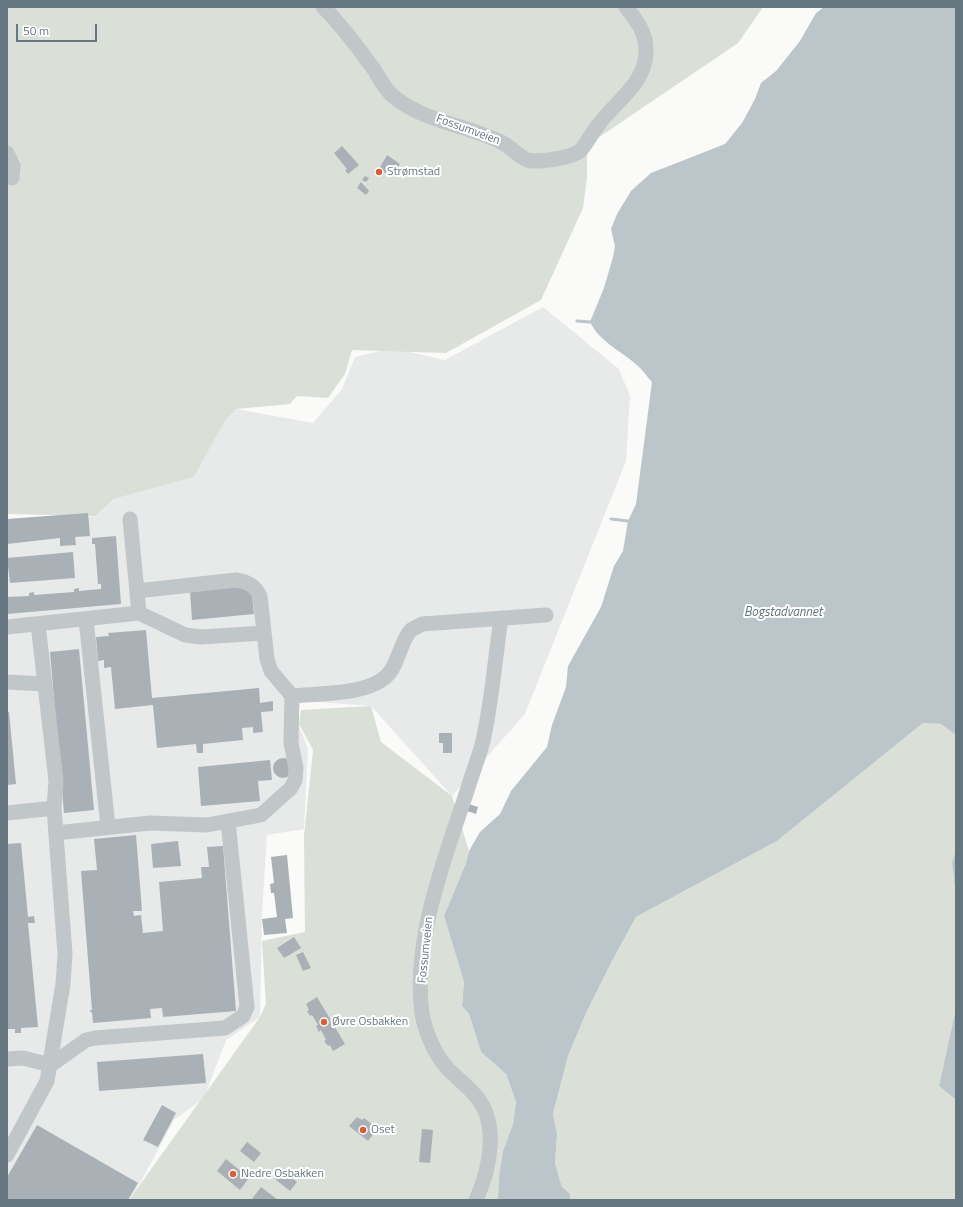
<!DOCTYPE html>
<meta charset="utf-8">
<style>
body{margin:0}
#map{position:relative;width:963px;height:1207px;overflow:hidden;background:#fafaf8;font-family:"Titillium Web",sans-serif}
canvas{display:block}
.frame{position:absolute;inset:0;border:8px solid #667681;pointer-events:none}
.scale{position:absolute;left:16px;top:24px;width:81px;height:18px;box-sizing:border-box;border:2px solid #667681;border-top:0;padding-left:5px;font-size:12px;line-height:14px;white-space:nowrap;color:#667681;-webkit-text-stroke:3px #fff;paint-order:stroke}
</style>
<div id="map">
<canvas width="963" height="1207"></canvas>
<div class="frame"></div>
<div class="scale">50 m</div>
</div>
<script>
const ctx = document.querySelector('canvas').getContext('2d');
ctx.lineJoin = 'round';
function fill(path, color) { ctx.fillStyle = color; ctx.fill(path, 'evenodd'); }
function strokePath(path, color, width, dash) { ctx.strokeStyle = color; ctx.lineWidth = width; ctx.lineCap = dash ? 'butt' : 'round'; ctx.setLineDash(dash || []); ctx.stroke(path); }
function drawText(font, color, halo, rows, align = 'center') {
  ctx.font = font + ' "Titillium Web",sans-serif'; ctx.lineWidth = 4; ctx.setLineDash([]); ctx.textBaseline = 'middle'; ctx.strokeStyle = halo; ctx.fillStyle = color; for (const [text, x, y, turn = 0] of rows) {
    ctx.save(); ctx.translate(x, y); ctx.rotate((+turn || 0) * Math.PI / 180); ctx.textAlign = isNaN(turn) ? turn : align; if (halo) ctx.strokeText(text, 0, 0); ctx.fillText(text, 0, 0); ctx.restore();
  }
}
fill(new Path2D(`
 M 543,307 L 619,369 L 630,396 L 626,461 L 525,714 L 452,796 L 371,706 L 289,700 L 308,749 L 304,829 L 267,835 L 262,912 L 260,1017 L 226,1040 L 204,1098 L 174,1120 L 140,1183 L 129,1200 L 7,1200 L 7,528 L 95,516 L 114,499 L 194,477 L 223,424 L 236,409 L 313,423 L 342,389 L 355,357 L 392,348 L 445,360 Z`), '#e8e9e9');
fill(new Path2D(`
 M 7,7 L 763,7 L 738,43 L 595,140 L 587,154 L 587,177 L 583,208 L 541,300 L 446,353 L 352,350 L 345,374 L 328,398 L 297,396 L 290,404 L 236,409 L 223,424 L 194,477 L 114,499 L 95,516 L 7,514 Z
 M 371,706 L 381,742 L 452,796 L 469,851 L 466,863 L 444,916 L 464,982 L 462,1006 L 469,1014 L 481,1052 L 506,1074 L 516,1102 L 513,1124 L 503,1151 L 499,1176 L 498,1200 L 129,1200 L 260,1017 L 266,1004 L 262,941 L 305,932 L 304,836 L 313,750 L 299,724 L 301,710 Z
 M 923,723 L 941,724 L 956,735 L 956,849 L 952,863 L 956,898 L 956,1008 L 939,1086 L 956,1100 L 956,1200 L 549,1200 L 562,1187 L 555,1163 L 557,1134 L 553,1114 L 568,1056 L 586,1013 L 612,961 L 636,917 L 777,841 Z`), '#dadfd7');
fill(new Path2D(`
 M 824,7 L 956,7 L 956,735 L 941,724 L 923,723 L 777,841 L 636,917 L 612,961 L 586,1013 L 568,1056 L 553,1114 L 557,1134 L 555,1163 L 562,1187 L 570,1194 L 570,1200 L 498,1200 L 499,1176 L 503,1151 L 513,1124 L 516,1102 L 506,1074 L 481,1052 L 469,1014 L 462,1006 L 464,982 L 444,916 L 466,863 L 469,851 L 480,832 L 500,814 L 511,791 L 547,747 L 552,725 L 566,687 L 568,666 L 601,607 L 614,566 L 623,551 L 628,521 L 636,504 L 652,382 C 648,378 644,372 640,368 C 624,352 600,343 590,322 L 604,288 L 613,257 L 615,246 L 611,229 L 617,214 L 631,191 L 651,173 L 725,144 L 742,123 L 755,99 L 761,83 L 776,71 L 800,41 L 816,13 Z
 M 956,849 L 956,898 L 952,863 Z
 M 956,1008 L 956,1100 L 939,1086 Z`), '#bcc6ca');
strokePath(new Path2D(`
 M 577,321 L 590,322
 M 611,519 L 628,521`), '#bcc6ca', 3);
fill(new Path2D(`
 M 342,146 L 359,165 L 348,174 L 345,170 L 347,169 L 334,153 Z
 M 387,155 L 400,164 L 392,177 L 379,169 Z
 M 365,176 L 369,178 L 366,182 L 362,180 Z
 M 361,182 L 369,191 L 366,195 L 357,188 Z
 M 88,513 L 90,536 L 75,537 L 76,545 L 60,546 L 60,538 L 7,544 L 7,519 Z
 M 116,536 L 121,604 L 7,614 L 7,597 L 29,596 L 29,593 L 34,592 L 34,595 L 74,592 L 74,589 L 79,588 L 79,591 L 101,589 L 101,584 L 98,584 L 95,544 L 92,544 L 92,538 Z
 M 73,552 L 75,578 L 10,583 L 7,558 Z
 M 251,585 L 254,614 L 192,620 L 190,591 Z
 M 146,630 L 152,698 L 259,688 L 260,703 L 273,701 L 273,711 L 261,712 L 263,732 L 253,733 L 253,727 L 242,728 L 243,740 L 203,744 L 203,753 L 197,753 L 196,744 L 157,748 L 153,705 L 115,709 L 111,667 L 104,668 L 104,660 L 98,661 L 96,637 L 109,636 L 108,633 Z
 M 79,649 L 94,810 L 64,813 L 50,652 Z
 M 7,712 L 9,712 L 16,784 L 7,785 Z
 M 439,733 L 452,733 L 452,753 L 443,753 L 443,743 L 439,743 Z
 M273 768a10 10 0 1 1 20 0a10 10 0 1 1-20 0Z
 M 270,760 L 272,780 L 258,781 L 260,801 L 201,806 L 198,767 Z
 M 469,804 L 478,807 L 476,814 L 467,811 Z
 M 136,835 L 142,911 L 133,911 L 134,916 L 141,915 L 143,933 L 163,931 L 159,882 L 202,878 L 201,867 L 209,867 L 207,847 L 223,846 L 236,1011 L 163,1017 L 162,1008 L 150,1009 L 151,1018 L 93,1023 L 92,1012 L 91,1013 L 90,1010 L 92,1010 L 81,871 L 97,870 L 94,839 Z
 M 178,841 L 181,866 L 153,868 L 151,844 Z
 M 21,843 L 28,917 L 34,916 L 35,923 L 28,923 L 38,1027 L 21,1028 L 21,1033 L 15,1033 L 15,1029 L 7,1029 L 7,844 Z
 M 287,855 L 293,918 L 285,919 L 287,933 L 264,935 L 262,919 L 277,917 L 274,893 L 271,893 L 270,884 L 274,883 L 271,857 Z
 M 294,937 L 301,948 L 284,958 L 277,948 Z
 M 303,952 L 311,968 L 303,971 L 296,955 Z
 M 317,997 L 345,1044 L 333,1051 L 330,1045 L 328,1046 L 324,1041 L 326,1040 L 321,1030 L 319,1032 L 316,1026 L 318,1025 L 312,1015 L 310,1016 L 307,1011 L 309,1010 L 306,1004 Z
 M 203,1054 L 206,1083 L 99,1091 L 97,1062 Z
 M 162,1105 L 176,1113 L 158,1147 L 143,1140 Z
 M 357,1117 L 362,1120 L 364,1118 L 374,1126 L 371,1128 L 375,1132 L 368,1141 L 349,1126 Z
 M 37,1125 L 138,1183 L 128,1200 L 7,1200 L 7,1177 Z
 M 422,1129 L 433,1130 L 430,1163 L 419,1162 Z
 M 247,1142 L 261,1153 L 254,1162 L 240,1151 Z
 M 226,1159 L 249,1178 L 240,1190 L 217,1171 Z
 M 282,1170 L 297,1182 L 290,1191 L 275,1179 Z
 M 261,1187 L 278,1200 L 252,1199 Z`), '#a9b1b7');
strokePath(new Path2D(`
 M 323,7 C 342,25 357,47 373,68 C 379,77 385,90 394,97 C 424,121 465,125 499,141 C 509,145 518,156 527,160 C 537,163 571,158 580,151 C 587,144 592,132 599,124 C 615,102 646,83 646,52 C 647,34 637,21 626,7
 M 7,153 L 13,166 L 12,178
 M 130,519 L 139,613
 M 86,619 L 108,827
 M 7,627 L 139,613 L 185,635 L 201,637 L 264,633
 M 7,682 L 45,684
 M 292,696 C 320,693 377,696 392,669 C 399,658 402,639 411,630 C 414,628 419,626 422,624 L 546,615
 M 7,813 L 54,808
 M 56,833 L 150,823 L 207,825 L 261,815 L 291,788 L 295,780 L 296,768 L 291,743 L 292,696 L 271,671 L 267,659 L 260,596 C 254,585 248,582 236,580 L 137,591
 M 7,1059 L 23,1058 L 51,1065 L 86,1040 L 95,1038 L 225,1028 L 243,1016 L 247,1007 L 228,821
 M 7,1155 L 47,1081 L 63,984 L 65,954 L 54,808 L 56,781 L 38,624
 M 476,1200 C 490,1169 500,1123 475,1095 C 466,1085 457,1078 448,1069 C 435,1055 425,1032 422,1013 C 412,941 445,858 467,791 C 472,774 479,757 483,741 C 492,701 495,659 501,618`), '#c1c6c9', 15);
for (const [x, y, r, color] of [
 [379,172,4,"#d85e3a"],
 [324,1022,4,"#d85e3a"],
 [363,1130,4,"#d85e3a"],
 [233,1174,4,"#d85e3a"]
]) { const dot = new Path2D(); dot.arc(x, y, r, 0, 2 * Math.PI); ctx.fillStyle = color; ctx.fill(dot); strokePath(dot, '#fff', 1.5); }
drawText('12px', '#667681', '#fff', [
 ["Fossumveien",468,130,20],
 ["Fossumveien",426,950,-84]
]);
drawText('12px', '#667681', '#fff', [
 ["Strømstad",387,172],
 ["Øvre Osbakken",332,1022],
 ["Oset",371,1130],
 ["Nedre Osbakken",241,1174]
], 'left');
drawText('italic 13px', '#61747b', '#fff', [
 ["Bogstadvannet",783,613]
]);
</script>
